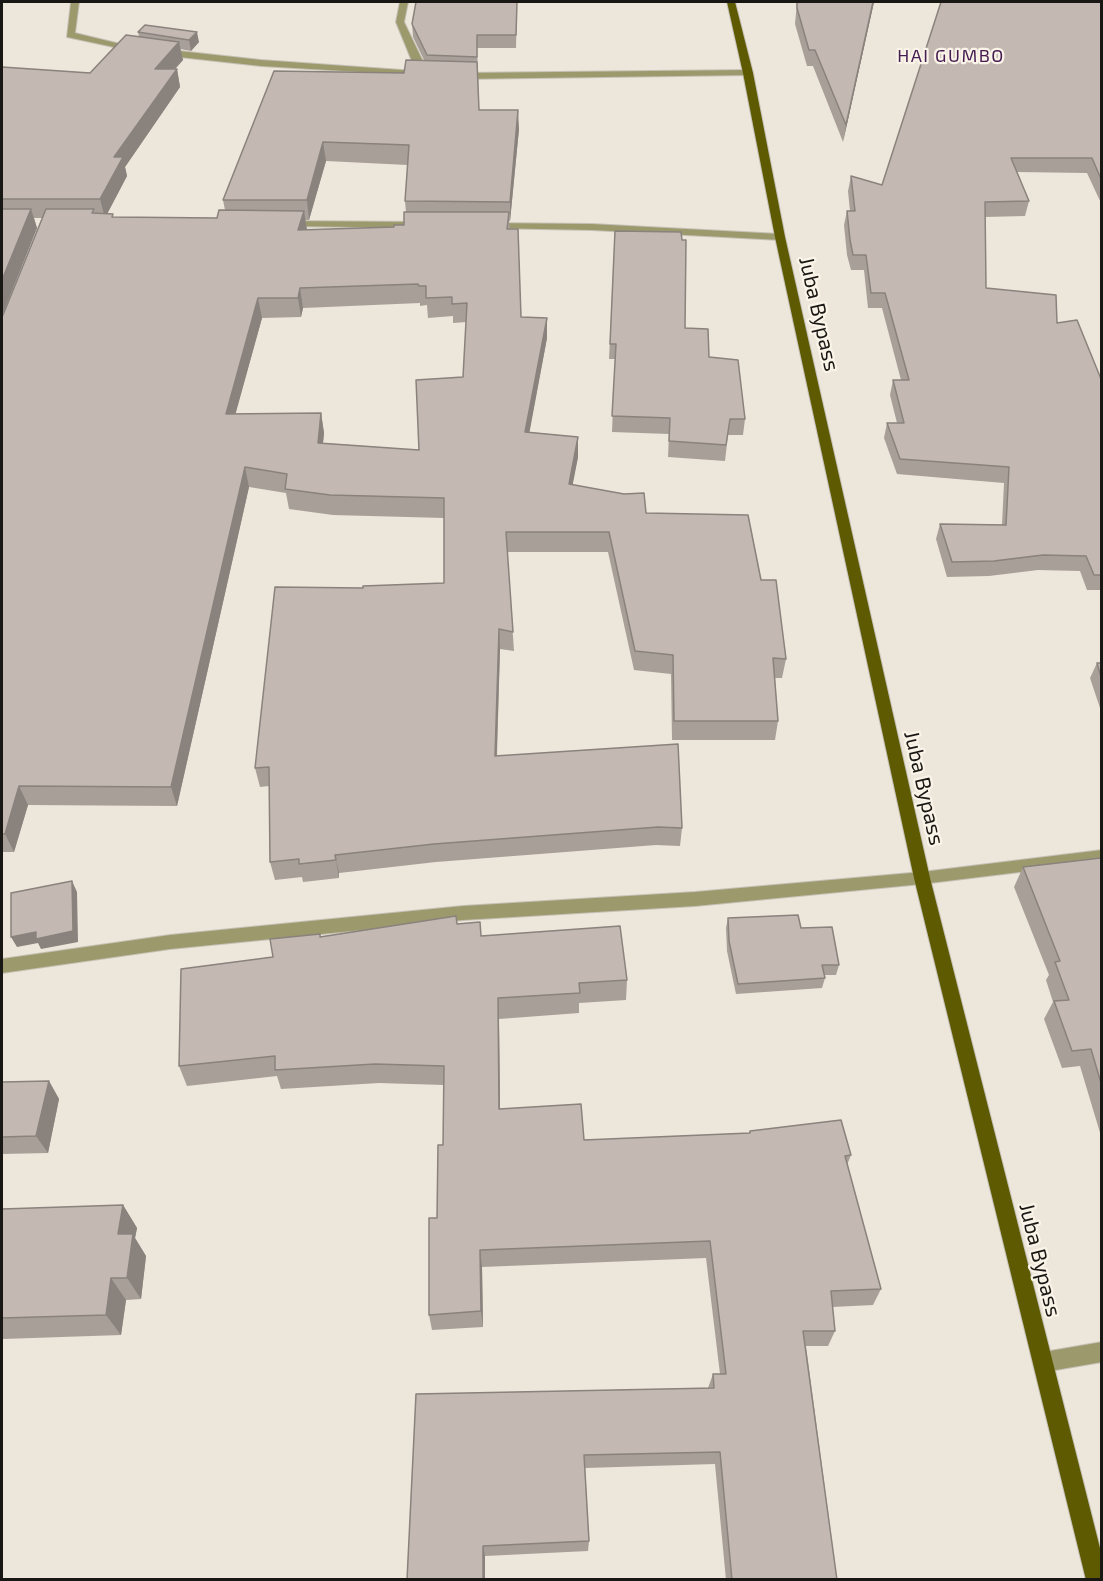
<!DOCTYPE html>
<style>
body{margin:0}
#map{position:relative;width:1103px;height:1581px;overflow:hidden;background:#ece6db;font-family:"Exo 2",sans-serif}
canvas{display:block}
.frame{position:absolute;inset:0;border:3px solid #191713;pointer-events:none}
</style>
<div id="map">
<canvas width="1103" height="1581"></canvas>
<div class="frame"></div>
</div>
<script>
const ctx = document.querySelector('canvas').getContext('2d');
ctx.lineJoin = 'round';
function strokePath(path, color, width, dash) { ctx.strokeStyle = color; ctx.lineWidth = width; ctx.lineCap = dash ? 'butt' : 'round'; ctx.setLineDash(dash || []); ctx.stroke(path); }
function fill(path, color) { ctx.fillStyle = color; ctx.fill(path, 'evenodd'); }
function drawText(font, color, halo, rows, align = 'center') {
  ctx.font = font + ' "Exo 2",sans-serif'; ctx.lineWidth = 4.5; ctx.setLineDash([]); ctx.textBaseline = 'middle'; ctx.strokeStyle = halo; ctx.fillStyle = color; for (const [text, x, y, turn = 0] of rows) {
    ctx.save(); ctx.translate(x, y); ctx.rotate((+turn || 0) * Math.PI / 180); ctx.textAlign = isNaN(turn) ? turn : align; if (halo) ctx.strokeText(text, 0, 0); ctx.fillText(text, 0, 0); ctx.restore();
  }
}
const lane = new Path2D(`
 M 71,2 L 79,2 L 75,33 L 141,49 L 137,52 L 67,37 Z
 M 400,2 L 408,2 L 404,22 L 429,74 L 427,76 L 261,66 L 161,55 L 156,52 L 161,49 L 261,60 L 416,71 L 396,22 Z
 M 748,70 L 751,71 L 751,75 L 460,79 L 455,76 L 460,73 Z`);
const street = new Path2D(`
 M 286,221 L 424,222 L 429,225 L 424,228 L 282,226 L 282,222 Z
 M 490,223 L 592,224 L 780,234 L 785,237 L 780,240 L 592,230 L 486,228 L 485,226 Z
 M 1102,850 L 1102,862 L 922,884 L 695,906 L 463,920 L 170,949 L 2,973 L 2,959 L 170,935 L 463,906 L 695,892 L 922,872 Z
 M 1102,1342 L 1102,1362 L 1044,1372 L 1037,1369 L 1034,1362 L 1037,1355 L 1044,1352 Z`);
const primary = new Path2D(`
 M 727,2 L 735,2 L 753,73 L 785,237 L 930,878 L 1102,1556 L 1102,1580 L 1086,1580 L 914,878 L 775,237 L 743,73 Z`);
strokePath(lane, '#c6c1b7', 2);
strokePath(street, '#c6c1b7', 2);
strokePath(primary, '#c6c1b7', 2);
fill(lane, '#9c9a6c');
fill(street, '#9c9a6c');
fill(primary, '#5d5a02');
fill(new Path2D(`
 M 517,2 L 516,48 L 477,48 L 478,71 L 479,110 L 519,129 L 510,221 L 509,221 L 521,317 L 547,318 L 547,338 L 529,432 L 578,437 L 578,457 L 572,485 L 646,513 L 761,580 L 786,659 L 782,678 L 775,678 L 778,721 L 775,740 L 672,740 L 671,674 L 634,670 L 608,552 L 507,552 L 514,651 L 500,649 L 497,756 L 682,828 L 680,846 L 656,845 L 436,862 L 339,873 L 339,878 L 303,882 L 302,877 L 275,880 L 270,862 L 269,786 L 260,787 L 255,768 L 363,588 L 444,583 L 444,518 L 333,515 L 289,509 L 286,493 L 249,487 L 177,806 L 28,805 L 14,852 L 2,852 L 2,67 L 90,73 L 139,37 L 138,32 L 145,25 L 199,42 L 191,51 L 180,49 L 183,60 L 175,69 L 177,69 L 180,87 L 125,167 L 127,176 L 107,214 L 113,214 L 113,217 L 217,218 L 225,210 L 223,200 L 424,60 L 413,37 L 412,24 ZM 326,161 L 408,165 L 405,201 L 406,212 L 404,225 L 394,227 L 307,230 L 305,220 L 309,220 ZM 34,218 L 42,218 L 3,315 L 2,316 L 37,228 ZM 420,303 L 420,306 L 427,305 L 428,318 L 453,316 L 453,323 L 466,322 L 463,377 L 419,450 L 323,443 L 324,433 L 321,413 L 235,414 L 262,318 L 301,317 L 303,308 Z
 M 797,2 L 874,2 L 843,142 L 813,66 L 807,66 L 795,24 Z
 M 1101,2 L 1101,203 L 1087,173 L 1017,172 L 1029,201 L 1025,216 L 985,217 L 986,288 L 1057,323 L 1101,379 L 1101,590 L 1087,590 L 1080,571 L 1038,570 L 989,576 L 947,577 L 936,539 L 940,524 L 1002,525 L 1004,483 L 897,474 L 884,438 L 887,423 L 897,423 L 890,395 L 893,380 L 901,380 L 882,308 L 868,308 L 864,270 L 851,270 L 847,255 L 844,225 L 847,211 L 850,211 L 848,191 L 851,176 L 882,185 Z
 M 615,231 L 685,328 L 709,357 L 745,419 L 743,435 L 728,435 L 725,461 L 668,457 L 669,434 L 612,432 L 615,359 L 609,359 Z
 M 1097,663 L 1101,663 L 1101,711 L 1090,678 Z
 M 1101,858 L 1101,1136 L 1080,1066 L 1062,1068 L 1044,1019 L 1053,1002 L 1046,980 L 1049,975 L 1014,887 L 1023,867 Z
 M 728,918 L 801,928 L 839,965 L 836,975 L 824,975 L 825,978 L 822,988 L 736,994 L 727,951 L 726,928 Z
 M 457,924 L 481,936 L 627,980 L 626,1000 L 579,1003 L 579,1013 L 499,1019 L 500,1109 L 584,1140 L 749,1133 L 750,1131 L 851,1155 L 847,1165 L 881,1289 L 873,1305 L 832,1307 L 835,1331 L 828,1346 L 806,1346 L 837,1580 L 726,1580 L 715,1464 L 585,1468 L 589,1541 L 588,1551 L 485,1556 L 485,1580 L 407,1580 L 416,1394 L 708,1388 L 713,1374 L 720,1374 L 706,1258 L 482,1267 L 483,1327 L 432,1330 L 429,1315 L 443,1145 L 444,1085 L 379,1083 L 281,1089 L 277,1076 L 187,1086 L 179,1066 L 273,957 L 320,934 L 320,937 Z
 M 49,1081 L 59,1099 L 48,1153 L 2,1154 L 2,1082 Z
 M 123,1205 L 137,1228 L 135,1238 L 146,1256 L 141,1299 L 126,1300 L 121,1335 L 3,1339 L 2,1349 L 2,1209 Z`), '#a99f99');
fill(new Path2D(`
 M 873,2 L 874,2 L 843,142 L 846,125 Z
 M 197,32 L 199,42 L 191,51 L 189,40 Z
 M 179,42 L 183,60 L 159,87 L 155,69 Z
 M 177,69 L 180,87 L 125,167 L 127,176 L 105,218 L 100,199 L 114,157 Z
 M 518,110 L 519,129 L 510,221 L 510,202 Z
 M 323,142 L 326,161 L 309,220 L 307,200 Z
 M 31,209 L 37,228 L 2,316 L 2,280 Z
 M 304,211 L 307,230 L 298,230 Z
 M 300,288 L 303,308 L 301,317 L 298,298 Z
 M 258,298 L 262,318 L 230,434 L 226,414 Z
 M 547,318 L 547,338 L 526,451 L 525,432 Z
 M 321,413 L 324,433 L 321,462 L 318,443 Z
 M 578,437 L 578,457 L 569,504 L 569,484 Z
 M 245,467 L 249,487 L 177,806 L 171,787 Z
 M 499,629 L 500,649 L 496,775 L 495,756 Z
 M 19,786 L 28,805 L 14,852 L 5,834 Z
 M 335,855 L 339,873 L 339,878 L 336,860 Z
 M 72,881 L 77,892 L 78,942 L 41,949 L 38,943 L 17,947 L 11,937 L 36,932 Z
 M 498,998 L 499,1019 L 500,1128 L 499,1109 Z
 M 49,1081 L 59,1099 L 48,1153 L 36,1136 Z
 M 123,1205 L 137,1228 L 135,1238 L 146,1256 L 141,1299 L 127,1278 L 118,1234 Z
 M 480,1250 L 482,1267 L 483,1327 L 481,1311 Z
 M 111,1278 L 126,1300 L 121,1335 L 106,1315 Z
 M 2,1337 L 3,1339 L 2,1349 Z
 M 483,1546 L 485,1556 L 485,1580 L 483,1580 Z`), '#89827d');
const building = new Path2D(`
 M 416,2 L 517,2 L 516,35 L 477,35 L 477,57 L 427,55 L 412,24 Z
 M 797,2 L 873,2 L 846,125 L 815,50 L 809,50 L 797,8 Z
 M 941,2 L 1101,2 L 1101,179 L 1092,158 L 1011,158 L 1029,201 L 985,202 L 986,288 L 1056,295 L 1057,323 L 1077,320 L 1101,379 L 1101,575 L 1094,575 L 1086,556 L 1043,555 L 994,561 L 952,562 L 940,524 L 1006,525 L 1009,467 L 900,459 L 887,423 L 904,423 L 893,380 L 909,380 L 885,293 L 871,293 L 866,255 L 853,255 L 850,240 L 847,211 L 855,211 L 851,176 L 882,185 Z
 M 145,25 L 197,32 L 189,40 L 138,32 Z
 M 126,35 L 179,42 L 155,69 L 177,69 L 114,157 L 123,157 L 100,199 L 2,199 L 2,67 L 90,73 Z
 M 406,60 L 477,62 L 479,110 L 518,110 L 510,202 L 405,201 L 409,145 L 323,142 L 307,200 L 223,200 L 274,71 L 404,73 Z
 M 2,209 L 31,209 L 2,280 Z
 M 46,209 L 94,209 L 92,213 L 113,214 L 112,217 L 217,218 L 219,210 L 304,211 L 298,230 L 394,227 L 394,225 L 404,225 L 404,212 L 509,212 L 507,229 L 518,229 L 521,317 L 547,318 L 525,432 L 578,437 L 569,484 L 624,494 L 644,493 L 646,513 L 748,515 L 761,580 L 776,580 L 786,659 L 773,658 L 778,721 L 674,721 L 673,655 L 635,651 L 609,532 L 506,532 L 513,632 L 499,629 L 495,756 L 678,744 L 682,828 L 658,827 L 434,844 L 335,855 L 336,860 L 299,864 L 299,859 L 270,862 L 269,767 L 255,768 L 275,587 L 363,588 L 363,586 L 444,583 L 444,498 L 330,495 L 285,489 L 287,474 L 245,467 L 171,787 L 19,786 L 5,834 L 2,834 L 2,316 L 3,315 ZM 418,284 L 419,286 L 426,286 L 426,298 L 452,297 L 452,304 L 467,303 L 463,377 L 416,380 L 419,450 L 318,443 L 321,413 L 226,414 L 258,298 L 298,298 L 300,288 Z
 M 615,231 L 681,232 L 682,240 L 686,240 L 685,328 L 708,329 L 709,357 L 738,360 L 745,419 L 730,419 L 726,445 L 669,441 L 670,418 L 612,416 L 616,344 L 610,344 Z
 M 1097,663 L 1101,663 L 1101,677 Z
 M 1101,858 L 1101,1083 L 1091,1049 L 1072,1051 L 1054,1001 L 1069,1000 L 1055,962 L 1060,961 L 1023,867 Z
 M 72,881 L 73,931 L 36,939 L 36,932 L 11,937 L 11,893 Z
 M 798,915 L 801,928 L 832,927 L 839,965 L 822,965 L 825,978 L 738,984 L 729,941 L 728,918 Z
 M 456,916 L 457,924 L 480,922 L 481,936 L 620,926 L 627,980 L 579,983 L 580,993 L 498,998 L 499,1109 L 581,1104 L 584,1140 L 750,1133 L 750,1131 L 841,1120 L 851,1155 L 845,1156 L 881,1289 L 831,1291 L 835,1331 L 803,1331 L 837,1580 L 732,1580 L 720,1452 L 584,1455 L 589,1541 L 483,1546 L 483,1580 L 407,1580 L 416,1394 L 714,1388 L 713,1374 L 726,1374 L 710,1241 L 480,1250 L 481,1311 L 429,1315 L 429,1218 L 437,1218 L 438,1145 L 443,1145 L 444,1066 L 375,1064 L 275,1070 L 275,1056 L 179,1066 L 181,969 L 273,957 L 270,939 L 320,934 L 320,937 Z
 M 49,1081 L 36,1136 L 2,1137 L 2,1082 Z
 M 123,1205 L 118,1234 L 133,1234 L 127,1278 L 111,1278 L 106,1315 L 2,1318 L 2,1209 Z`);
fill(building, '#c4b9b2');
strokePath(building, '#89827d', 1.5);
ctx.letterSpacing = '1.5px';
drawText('18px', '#461d51', '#faf3e8', [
 ["HAI GUMBO",951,56]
]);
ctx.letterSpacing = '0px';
drawText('21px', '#191713', '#faf3e8', [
 ["Juba Bypass",819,314,77],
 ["Juba Bypass",924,788,77],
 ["Juba Bypass",1040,1260,76]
]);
</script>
